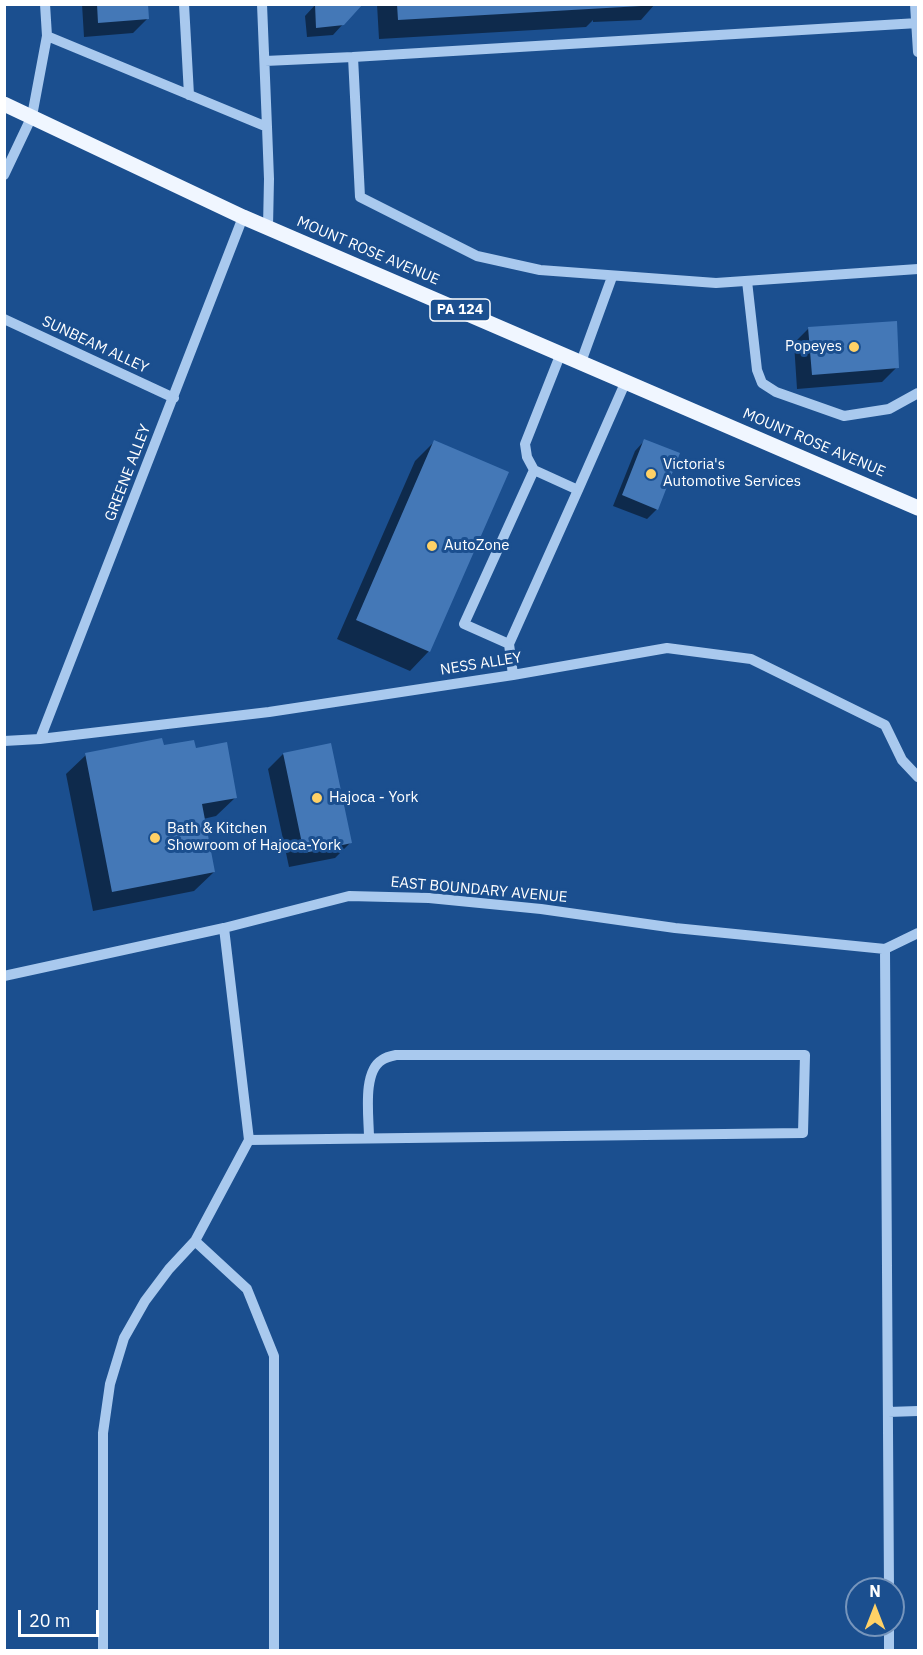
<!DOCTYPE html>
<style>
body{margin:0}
#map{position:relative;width:923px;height:1655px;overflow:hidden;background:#1b4f8f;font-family:"IBM Plex Sans",sans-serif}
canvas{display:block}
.frame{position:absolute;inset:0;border:6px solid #fff;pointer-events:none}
.north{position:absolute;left:845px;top:1577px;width:60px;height:60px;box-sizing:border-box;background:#1b4f8f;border:2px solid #7695bc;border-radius:50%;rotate:0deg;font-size:16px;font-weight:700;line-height:24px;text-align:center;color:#fff}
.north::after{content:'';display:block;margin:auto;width:21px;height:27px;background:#ffd166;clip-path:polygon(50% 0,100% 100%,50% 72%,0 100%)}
.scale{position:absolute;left:18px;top:1610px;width:81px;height:27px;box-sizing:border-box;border:3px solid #fff;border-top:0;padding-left:8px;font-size:18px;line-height:21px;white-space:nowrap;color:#fff;-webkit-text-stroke:4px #1b4f8f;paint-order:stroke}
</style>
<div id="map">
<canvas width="923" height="1655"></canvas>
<div class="frame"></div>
<div class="north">N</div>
<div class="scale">20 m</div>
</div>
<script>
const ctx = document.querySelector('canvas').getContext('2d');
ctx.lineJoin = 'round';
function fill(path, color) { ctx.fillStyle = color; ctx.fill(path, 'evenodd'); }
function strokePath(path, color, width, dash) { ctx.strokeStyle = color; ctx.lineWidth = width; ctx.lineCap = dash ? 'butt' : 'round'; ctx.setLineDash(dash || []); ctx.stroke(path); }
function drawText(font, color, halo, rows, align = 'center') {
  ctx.font = font + ' "IBM Plex Sans",sans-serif'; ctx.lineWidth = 6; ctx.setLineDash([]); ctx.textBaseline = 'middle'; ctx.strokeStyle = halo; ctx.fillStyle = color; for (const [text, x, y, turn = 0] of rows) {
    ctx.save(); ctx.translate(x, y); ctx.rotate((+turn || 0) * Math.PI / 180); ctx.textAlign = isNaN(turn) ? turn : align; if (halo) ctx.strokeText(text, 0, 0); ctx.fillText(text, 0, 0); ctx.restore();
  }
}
fill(new Path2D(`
 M 82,4 L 147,4 L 148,18 L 133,33 L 84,37 Z
 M 316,4 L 343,24 L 333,35 L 307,37 L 305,16 Z
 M 377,4 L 655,4 L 641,20 L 593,22 L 593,20 L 586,27 L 379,39 Z
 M 809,328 L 897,367 L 882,382 L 797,389 L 794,343 Z
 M 644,441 L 657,509 L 647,519 L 613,506 L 635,451 Z
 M 434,442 L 429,651 L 410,671 L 337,639 L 415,461 Z
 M 163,747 L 194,750 L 236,797 L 216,816 L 203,819 L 214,872 L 194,891 L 93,911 L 66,774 L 86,755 Z
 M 283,754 L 350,843 L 335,858 L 289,867 L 268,769 Z`), '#0007');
fill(new Path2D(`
 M 97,4 L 148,4 L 149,19 L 98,23 Z
 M 315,4 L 363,4 L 344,25 L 316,28 Z
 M 397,4 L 641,4 L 641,6 L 398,20 Z
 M 897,321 L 899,368 L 812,375 L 808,327 Z
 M 644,439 L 680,453 L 658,510 L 622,495 Z
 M 434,440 L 509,472 L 430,652 L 356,620 Z
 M 162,738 L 164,745 L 194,740 L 196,748 L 227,742 L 237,798 L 202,804 L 215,872 L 112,892 L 85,753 Z
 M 331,743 L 352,843 L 304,853 L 283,753 Z`), '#4478b7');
strokePath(new Path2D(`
 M 184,4 L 189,95
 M 262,4 L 267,127
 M 915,4 L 918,52
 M 918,23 L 353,57 L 360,197 L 477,256 L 540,270 L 716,283 L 918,269
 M 47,36 L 267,127 L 269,179 L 268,227
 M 265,61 L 353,57
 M 4,175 L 32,116 L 47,36 L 45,4
 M 747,281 L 757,370 L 762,383 L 776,392 L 844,416 L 889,409 L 918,393
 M 4,319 L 174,398
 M 561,353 L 525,444 L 527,457 L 534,470 L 578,490 L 626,381
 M 581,362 L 612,277
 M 509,644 L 464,624 L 534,470
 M 513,675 L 509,644 L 578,490
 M 40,739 L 243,217
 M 4,741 L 40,739 L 269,712 L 513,675 L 667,648 L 751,659 L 885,725 L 902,760 L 918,777
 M 885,949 L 889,1589
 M 4,976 L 224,928 L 349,896 L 429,898 L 541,909 L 675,928 L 885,949 L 918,933
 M 249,1140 L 803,1133 L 805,1055 L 396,1055 C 391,1056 386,1057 382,1060 C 362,1072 369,1117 369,1138
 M 195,1241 L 247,1289 L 274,1356 L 274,1650
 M 888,1412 L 918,1411
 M 889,1625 L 889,1650
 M 103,1650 L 103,1433 L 110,1384 L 124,1338 L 145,1301 L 169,1269 L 195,1241 L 249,1140 L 224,928`), '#a9c9ee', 10);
strokePath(new Path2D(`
 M 4,104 L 243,217 L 918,508`), '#f0f6ff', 15);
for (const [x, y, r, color] of [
 [854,347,6,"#ffd166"],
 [651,474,6,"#ffd166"],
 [432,546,6,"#ffd166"],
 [317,798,6,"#ffd166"],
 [155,838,6,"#ffd166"]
]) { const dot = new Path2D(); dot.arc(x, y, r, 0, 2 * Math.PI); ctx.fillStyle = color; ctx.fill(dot); strokePath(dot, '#1b4f8f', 2); }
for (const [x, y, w] of [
 [460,310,60]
]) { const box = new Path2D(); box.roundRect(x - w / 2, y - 11, w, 22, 4.5); ctx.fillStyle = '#1b4f8f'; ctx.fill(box); strokePath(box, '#fff', 1.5); }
drawText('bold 14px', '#fff', null, [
 ["PA 124",460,310]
]);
drawText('15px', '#fff', '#1b4f8f', [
 ["MOUNT ROSE AVENUE",368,251,23],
 ["SUNBEAM ALLEY",95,345,25],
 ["MOUNT ROSE AVENUE",814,443,23],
 ["GREENE ALLEY",128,473,-69],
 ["NESS ALLEY",481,664,-9],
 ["EAST BOUNDARY AVENUE",479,890,5]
]);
drawText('15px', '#fff', '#1b4f8f', [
 ["Popeyes",842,347,"right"],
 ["Victoria's",663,465],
 ["Automotive Services",663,482],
 ["AutoZone",444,546],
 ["Hajoca - York",329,798],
 ["Bath & Kitchen",167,829],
 ["Showroom of Hajoca-York",167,846]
], 'left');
</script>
